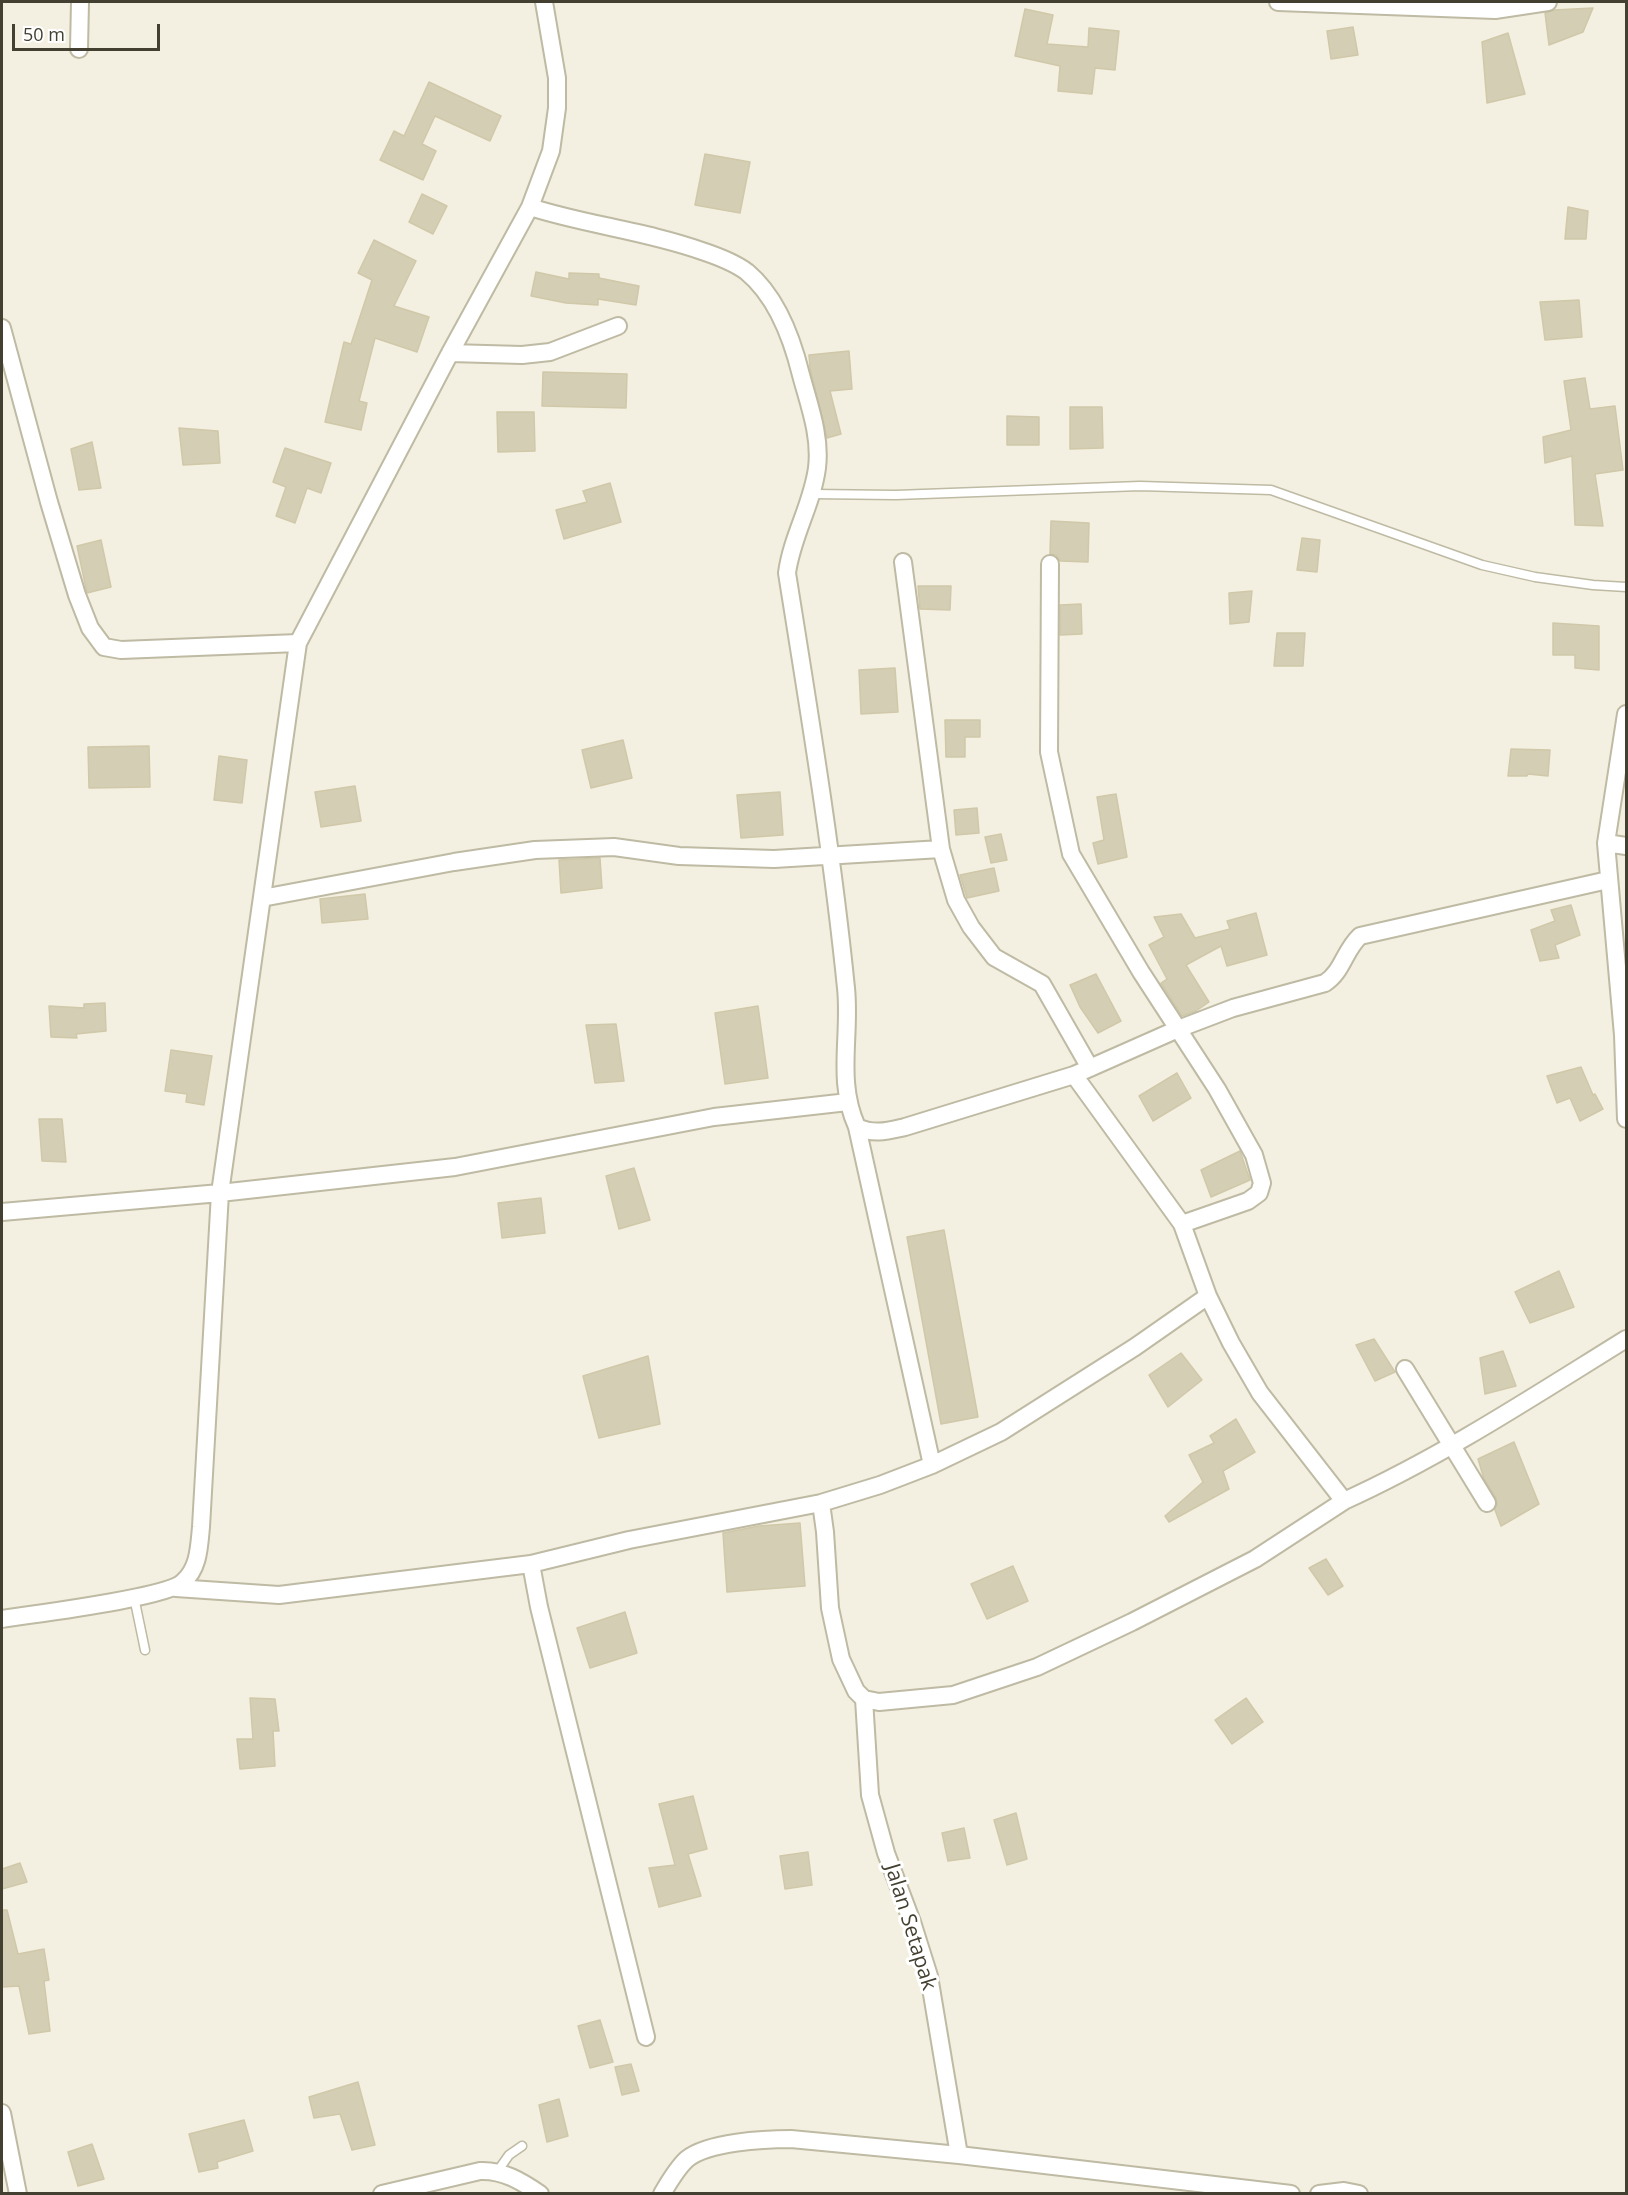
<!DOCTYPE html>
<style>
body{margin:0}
#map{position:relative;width:1628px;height:2195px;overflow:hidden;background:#f3f0e1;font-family:"Open Sans",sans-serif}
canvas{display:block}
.frame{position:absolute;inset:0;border:3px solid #444031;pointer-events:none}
.scale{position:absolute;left:12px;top:24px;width:148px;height:27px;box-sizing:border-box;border:3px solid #444031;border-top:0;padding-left:8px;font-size:18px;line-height:21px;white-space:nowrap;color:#444031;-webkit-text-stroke:4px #fff;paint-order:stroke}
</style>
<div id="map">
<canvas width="1628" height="2195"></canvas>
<div class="frame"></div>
<div class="scale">50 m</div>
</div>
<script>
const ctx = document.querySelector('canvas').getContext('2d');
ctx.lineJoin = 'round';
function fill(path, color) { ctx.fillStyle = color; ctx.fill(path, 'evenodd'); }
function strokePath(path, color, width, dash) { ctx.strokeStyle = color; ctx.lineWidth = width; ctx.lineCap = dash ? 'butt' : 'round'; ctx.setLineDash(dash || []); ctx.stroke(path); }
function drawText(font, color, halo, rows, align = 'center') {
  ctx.font = font + ' "Open Sans",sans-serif'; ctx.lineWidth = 6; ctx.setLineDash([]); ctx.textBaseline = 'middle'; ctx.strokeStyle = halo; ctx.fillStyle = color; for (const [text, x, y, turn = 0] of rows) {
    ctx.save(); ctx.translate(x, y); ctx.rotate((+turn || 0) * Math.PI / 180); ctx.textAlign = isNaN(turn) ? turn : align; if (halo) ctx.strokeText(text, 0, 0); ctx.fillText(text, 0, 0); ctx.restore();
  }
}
const building = new Path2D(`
 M 1593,8 L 1583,32 L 1549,45 L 1545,13 L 1554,10 Z
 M 1025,9 L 1053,15 L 1047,44 L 1088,47 L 1089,28 L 1119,31 L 1115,70 L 1095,68 L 1092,94 L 1058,91 L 1060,66 L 1015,56 Z
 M 1353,27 L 1358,55 L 1331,59 L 1327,31 Z
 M 1508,33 L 1525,94 L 1487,103 L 1482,42 Z
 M 429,82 L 501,116 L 490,141 L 435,116 L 422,144 L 436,151 L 423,180 L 380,160 L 394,131 L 404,136 Z
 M 705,154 L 750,162 L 740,213 L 695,205 Z
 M 422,194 L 447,206 L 433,234 L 409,222 Z
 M 1568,207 L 1588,211 L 1586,239 L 1565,239 Z
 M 374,240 L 416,261 L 394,306 L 429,317 L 417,352 L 375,338 L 359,401 L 367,403 L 361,430 L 325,422 L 344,342 L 351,344 L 372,280 L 358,273 Z
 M 536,272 L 569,279 L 569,273 L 599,274 L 599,278 L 639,286 L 636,305 L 598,299 L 598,305 L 566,303 L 531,296 Z
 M 1579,300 L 1582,337 L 1545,340 L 1540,302 Z
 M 849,351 L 852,389 L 830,391 L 841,434 L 827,438 L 810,368 L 809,355 Z
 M 543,372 L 627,374 L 626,408 L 542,406 Z
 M 1585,378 L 1590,409 L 1615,406 L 1623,470 L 1595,474 L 1603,526 L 1575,525 L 1572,456 L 1545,463 L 1543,437 L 1571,430 L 1564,381 Z
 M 1070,407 L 1102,407 L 1103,448 L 1070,449 Z
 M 497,412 L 534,412 L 535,451 L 498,452 Z
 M 1007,416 L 1039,417 L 1039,445 L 1007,445 Z
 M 179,428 L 218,431 L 220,463 L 183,465 Z
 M 92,442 L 101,488 L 79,490 L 71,449 Z
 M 285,448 L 331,463 L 321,493 L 307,488 L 295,523 L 276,516 L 286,487 L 273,482 Z
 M 610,483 L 621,522 L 564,539 L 556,510 L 587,502 L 583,491 Z
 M 1051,521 L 1089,523 L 1088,562 L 1060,561 L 1056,555 L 1050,554 Z
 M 1302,538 L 1320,540 L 1317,572 L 1297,570 Z
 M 101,540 L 111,587 L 87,593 L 77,546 Z
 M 918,586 L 951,586 L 950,610 L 920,609 Z
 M 1252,591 L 1249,622 L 1230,624 L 1229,593 Z
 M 1081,604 L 1082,634 L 1060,635 L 1060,605 Z
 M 1553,623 L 1599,626 L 1599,670 L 1575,668 L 1575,655 L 1553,655 Z
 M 1277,633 L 1305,633 L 1303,666 L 1274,666 Z
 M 895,668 L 898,712 L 861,714 L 859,670 Z
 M 945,720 L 980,720 L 980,737 L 965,737 L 965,757 L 946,757 Z
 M 623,740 L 632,778 L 591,788 L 582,750 Z
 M 149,746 L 150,787 L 89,788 L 88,747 Z
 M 1511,749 L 1550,750 L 1548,776 L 1528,774 L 1527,776 L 1508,776 Z
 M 219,756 L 247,760 L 242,803 L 214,800 Z
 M 355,786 L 361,821 L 321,827 L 315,792 Z
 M 780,792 L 783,835 L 741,838 L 737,795 Z
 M 1116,794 L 1127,857 L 1098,864 L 1093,843 L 1104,840 L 1097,797 Z
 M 977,808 L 979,833 L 956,835 L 954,810 Z
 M 1001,834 L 1007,860 L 991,863 L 985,837 Z
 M 600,858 L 602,888 L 561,893 L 559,860 Z
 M 994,868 L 999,891 L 967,898 L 960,875 Z
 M 365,894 L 368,919 L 322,923 L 320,899 Z
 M 1571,905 L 1580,935 L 1555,945 L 1559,958 L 1540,961 L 1531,930 L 1555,921 L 1551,910 Z
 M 1256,913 L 1267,955 L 1227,966 L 1221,946 L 1186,965 L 1209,1002 L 1196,1011 L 1182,1016 L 1161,983 L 1167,979 L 1149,945 L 1164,937 L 1154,917 L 1181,914 L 1195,938 L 1230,929 L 1227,921 Z
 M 1096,974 L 1121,1021 L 1098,1033 L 1080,1007 L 1070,985 Z
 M 105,1003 L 106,1031 L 76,1034 L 77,1038 L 51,1037 L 49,1006 L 84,1008 L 84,1004 Z
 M 758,1006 L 768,1078 L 725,1084 L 715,1013 Z
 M 616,1024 L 624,1081 L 595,1083 L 586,1025 Z
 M 171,1050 L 212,1056 L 204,1105 L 186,1102 L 187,1094 L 165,1091 Z
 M 1581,1067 L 1593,1095 L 1595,1094 L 1603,1109 L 1580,1121 L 1570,1098 L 1557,1103 L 1547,1076 Z
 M 1177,1073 L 1191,1098 L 1153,1121 L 1139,1096 Z
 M 39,1119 L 62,1119 L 66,1162 L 42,1161 Z
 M 1240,1151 L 1250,1180 L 1211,1197 L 1201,1170 Z
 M 634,1168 L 650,1220 L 619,1229 L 606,1176 Z
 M 541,1198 L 545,1233 L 502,1238 L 498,1203 Z
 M 944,1230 L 978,1417 L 941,1424 L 907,1237 Z
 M 1559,1271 L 1574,1307 L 1530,1323 L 1515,1292 Z
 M 1374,1339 L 1395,1372 L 1375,1381 L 1356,1345 Z
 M 1503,1351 L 1516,1386 L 1485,1394 L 1480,1358 Z
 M 1181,1353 L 1202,1380 L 1168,1407 L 1149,1375 Z
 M 648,1356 L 660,1424 L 599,1438 L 583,1376 Z
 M 1236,1419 L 1255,1452 L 1223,1471 L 1229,1489 L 1169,1522 L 1165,1516 L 1203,1482 L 1189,1455 L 1214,1443 L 1210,1436 Z
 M 1514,1442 L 1539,1504 L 1501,1526 L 1495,1510 L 1497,1503 L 1496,1498 L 1484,1479 L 1478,1459 Z
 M 800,1523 L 805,1586 L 727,1592 L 723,1533 L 759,1526 Z
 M 1326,1559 L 1343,1586 L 1328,1595 L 1309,1568 Z
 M 1013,1566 L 1028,1601 L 987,1619 L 971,1584 Z
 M 625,1612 L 637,1653 L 590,1668 L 577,1628 Z
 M 250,1698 L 275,1699 L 279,1731 L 273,1731 L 275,1766 L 240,1769 L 237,1739 L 253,1739 Z
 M 1246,1698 L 1263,1722 L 1232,1744 L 1215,1720 Z
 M 693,1796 L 707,1849 L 688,1854 L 701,1896 L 659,1907 L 649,1868 L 675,1865 L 659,1804 Z
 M 1016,1813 L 1027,1859 L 1007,1865 L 994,1820 Z
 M 964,1828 L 970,1858 L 948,1861 L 942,1833 Z
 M 808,1852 L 812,1885 L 785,1889 L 780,1856 Z
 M 20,1863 L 27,1882 L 2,1889 L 2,1869 Z
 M 2,1910 L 7,1910 L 18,1954 L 44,1949 L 49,1980 L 44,1981 L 50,2031 L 29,2034 L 19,1986 L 2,1987 Z
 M 600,2020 L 613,2062 L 590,2068 L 578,2026 Z
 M 631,2064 L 639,2091 L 622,2095 L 615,2067 Z
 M 358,2082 L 375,2145 L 352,2150 L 340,2114 L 314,2118 L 309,2097 Z
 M 559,2099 L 568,2136 L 547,2142 L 539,2105 Z
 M 244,2120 L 253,2151 L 217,2162 L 218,2168 L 199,2172 L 189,2134 Z
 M 92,2144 L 104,2179 L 78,2186 L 68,2152 Z`);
fill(building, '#d4ceb5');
strokePath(building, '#d0c8a8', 1.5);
const lane = new Path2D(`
 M 812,494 L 896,495 L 1140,486 L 1271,490 L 1482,565 L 1535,577 L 1593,585 L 1626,587
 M 134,1597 L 145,1650
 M 497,2172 L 509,2155 L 522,2146`);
const street = new Path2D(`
 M 1278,2 L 1495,10 L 1548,2
 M 79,49 L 80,2
 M 530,207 C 586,225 646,231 702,251 C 717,256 734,262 747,272 C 777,297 792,338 801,375 C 809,405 821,436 817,468 C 812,505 792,536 787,573 C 809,711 832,849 846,988 C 851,1036 836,1081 857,1127 C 874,1135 887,1131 905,1127 L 1074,1075 L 1178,1029 L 1233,1008 L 1325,983 C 1343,971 1344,951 1360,936 L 1608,880
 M 2,328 L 49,502 L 77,595 L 90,628 L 104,647 L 121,650 L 298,643
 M 450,353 L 522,355 L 550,352 L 618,326
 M 903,562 L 941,849 L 956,900 L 971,927 L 994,957 L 1042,984 L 1090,1068
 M 1050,564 L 1049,752 L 1071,854 L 1141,972 L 1217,1089 L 1254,1155 L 1262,1183 L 1259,1193 L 1248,1201 L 1182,1224
 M 1626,714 L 1606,843 L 1623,1035 L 1626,1119
 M 1606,843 L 1626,846
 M 262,898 L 454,862 L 535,850 L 614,847 L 679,856 L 774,859 L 941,849
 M 1074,1075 L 1182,1224 L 1208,1296 L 1231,1343 L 1260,1393 L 1344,1501 C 1443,1456 1534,1396 1626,1339
 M 857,1127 L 932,1465
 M 2,1212 L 220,1193 L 298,643 L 450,353 L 530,207 L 551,151 L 557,108 L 557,78 L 544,2
 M 1208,1296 L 1135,1347 L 1001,1432 L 932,1465 L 880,1485 L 821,1503 L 825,1532 L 830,1608 L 841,1659 L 856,1691 L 864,1699 L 879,1702 L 953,1695 L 1037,1667 L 1132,1622 L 1255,1559 L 1344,1501
 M 1405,1369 L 1487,1503
 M 176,1588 L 279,1595 L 531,1564
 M 2,1619 C 33,1614 166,1598 183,1582 C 199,1568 199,1547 201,1527 L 220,1193 L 455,1167 L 714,1117 L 848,1102
 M 864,1699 L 870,1795 L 886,1853 L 912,1922 L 929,1976 L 959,2155
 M 646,2037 L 539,1607 L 531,1564 L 629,1540 L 821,1503
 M 2,2113 L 18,2194
 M 382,2194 L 480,2171 C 503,2170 521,2181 540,2194
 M 662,2194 C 669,2182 677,2168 687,2159 C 708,2142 764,2139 791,2139 L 959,2155 L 1291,2194
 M 1319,2194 L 1344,2191 L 1359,2194`);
strokePath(lane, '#bebaa3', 11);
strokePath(street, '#bebaa3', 20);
strokePath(lane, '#fff', 8);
strokePath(street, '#fff', 16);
drawText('21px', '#444031', '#fff', [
 ["Jalan Setapak",910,1927,73]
]);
</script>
